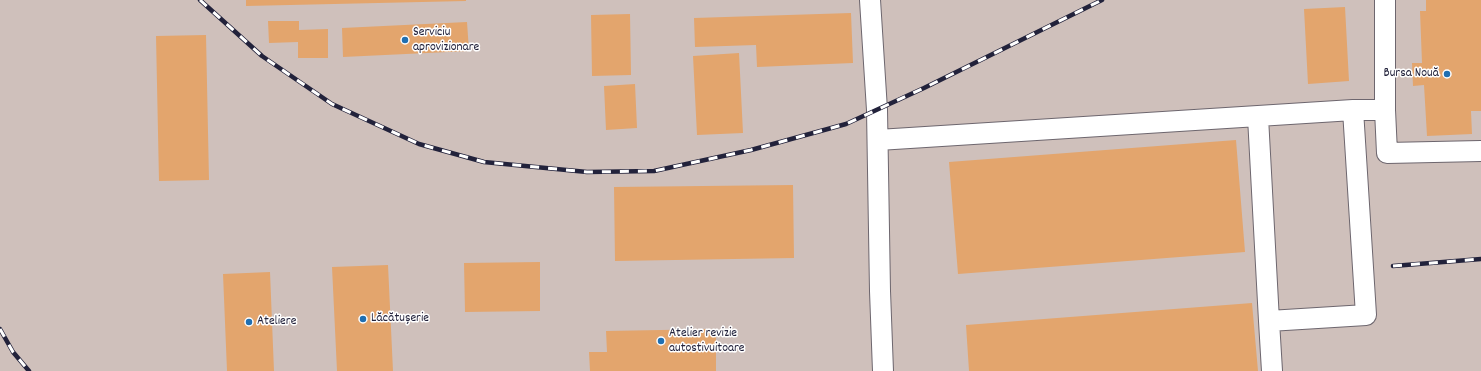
<!DOCTYPE html>
<meta charset="utf-8">
<style>
body{margin:0}
canvas{display:block;background:#f7e4ce}
</style>
<canvas width="1481" height="371"></canvas>
<script>
const ctx = document.querySelector('canvas').getContext('2d');
ctx.lineJoin = 'round';
function fill(path, color) { ctx.fillStyle = color; ctx.fill(path, 'evenodd'); }
function strokePath(path, color, width, dash) { ctx.strokeStyle = color; ctx.lineWidth = width; ctx.lineCap = dash ? 'butt' : 'round'; ctx.setLineDash(dash || []); ctx.stroke(path); }
function drawText(font, color, halo, rows, align = 'center') {
  ctx.font = font + ' Dekko,sans-serif'; ctx.lineWidth = 3; ctx.setLineDash([]); ctx.textBaseline = 'middle'; ctx.strokeStyle = halo; ctx.fillStyle = color; for (const [text, x, y, turn = 0] of rows) {
    ctx.save(); ctx.translate(x, y); ctx.rotate((+turn || 0) * Math.PI / 180); ctx.textAlign = isNaN(turn) ? turn : align; if (halo) ctx.strokeText(text, 0, 0); ctx.fillText(text, 0, 0); ctx.restore();
  }
}
fill(new Path2D(`
 M 0,0 L 1481,0 L 1481,371 L 0,371 Z`), '#cfc0bb');
fill(new Path2D(`
 M 246,0 L 466,0 L 466,1 L 246,6 Z
 M 1426,0 L 1481,0 L 1481,111 L 1471,111 L 1472,134 L 1427,136 L 1424,85 L 1413,86 L 1412,63 L 1422,63 L 1420,11 L 1426,11 Z
 M 1345,7 L 1349,81 L 1308,84 L 1304,9 Z
 M 851,13 L 853,63 L 757,67 L 756,45 L 695,47 L 694,18 Z
 M 630,14 L 631,75 L 592,76 L 591,15 Z
 M 268,21 L 299,21 L 299,30 L 328,29 L 328,58 L 298,58 L 298,42 L 269,43 Z
 M 467,22 L 469,51 L 343,57 L 342,28 Z
 M 206,35 L 209,180 L 159,181 L 156,36 Z
 M 739,53 L 743,133 L 697,135 L 693,56 Z
 M 635,84 L 637,128 L 606,130 L 604,86 Z
 M 1236,140 L 1245,252 L 958,274 L 949,162 Z
 M 793,185 L 794,258 L 615,261 L 614,187 Z
 M 540,262 L 540,311 L 465,312 L 464,263 Z
 M 388,265 L 393,371 L 337,371 L 332,267 Z
 M 270,272 L 274,371 L 227,371 L 223,274 Z
 M 1252,303 L 1258,371 L 969,371 L 966,325 Z
 M 716,329 L 716,371 L 590,371 L 589,352 L 607,352 L 606,331 Z`), '#e3a56d');
const minor = new Path2D(`
 M 870,0 L 877,110 L 880,291 L 883,371
 M 1385,0 L 1385,110
 M 1353,110 L 1385,110 L 1387,153 L 1481,151
 M 1258,117 L 1269,321
 M 878,140 L 1353,110 L 1366,315 L 1269,321 L 1272,371`);
strokePath(minor, '#6d666e', 22);
strokePath(minor, '#fff', 20);
const rail = new Path2D(`
 M 200,0 L 262,56 L 332,104 L 419,144 L 484,162 L 587,172 L 654,171 L 751,150 L 846,124 L 924,88 L 1102,0
 M 1393,266 L 1481,259
 M 0,329 L 13,352 L 29,371`);
strokePath(rail, '#22223b', 4.5);
strokePath(rail, '#fff', 3, [9]);
for (const [x, y, r, color] of [
 [405,40,4,"#1f6fb2"],
 [1447,74,4,"#1f6fb2"],
 [363,319,4,"#1f6fb2"],
 [249,322,4,"#1f6fb2"],
 [661,341,4,"#1f6fb2"]
]) { const dot = new Path2D(); dot.arc(x, y, r, 0, 2 * Math.PI); ctx.fillStyle = color; ctx.fill(dot); strokePath(dot, '#fff', 1.5); }
drawText('13px', '#22223b', '#fff', [
 ["Serviciu",413,33],
 ["aprovizionare",413,48],
 ["Bursa Nouă",1439,74,"right"],
 ["Lăcătușerie",371,319],
 ["Ateliere",257,322],
 ["Atelier revizie",669,334],
 ["autostivuitoare",669,349]
], 'left');
</script>
